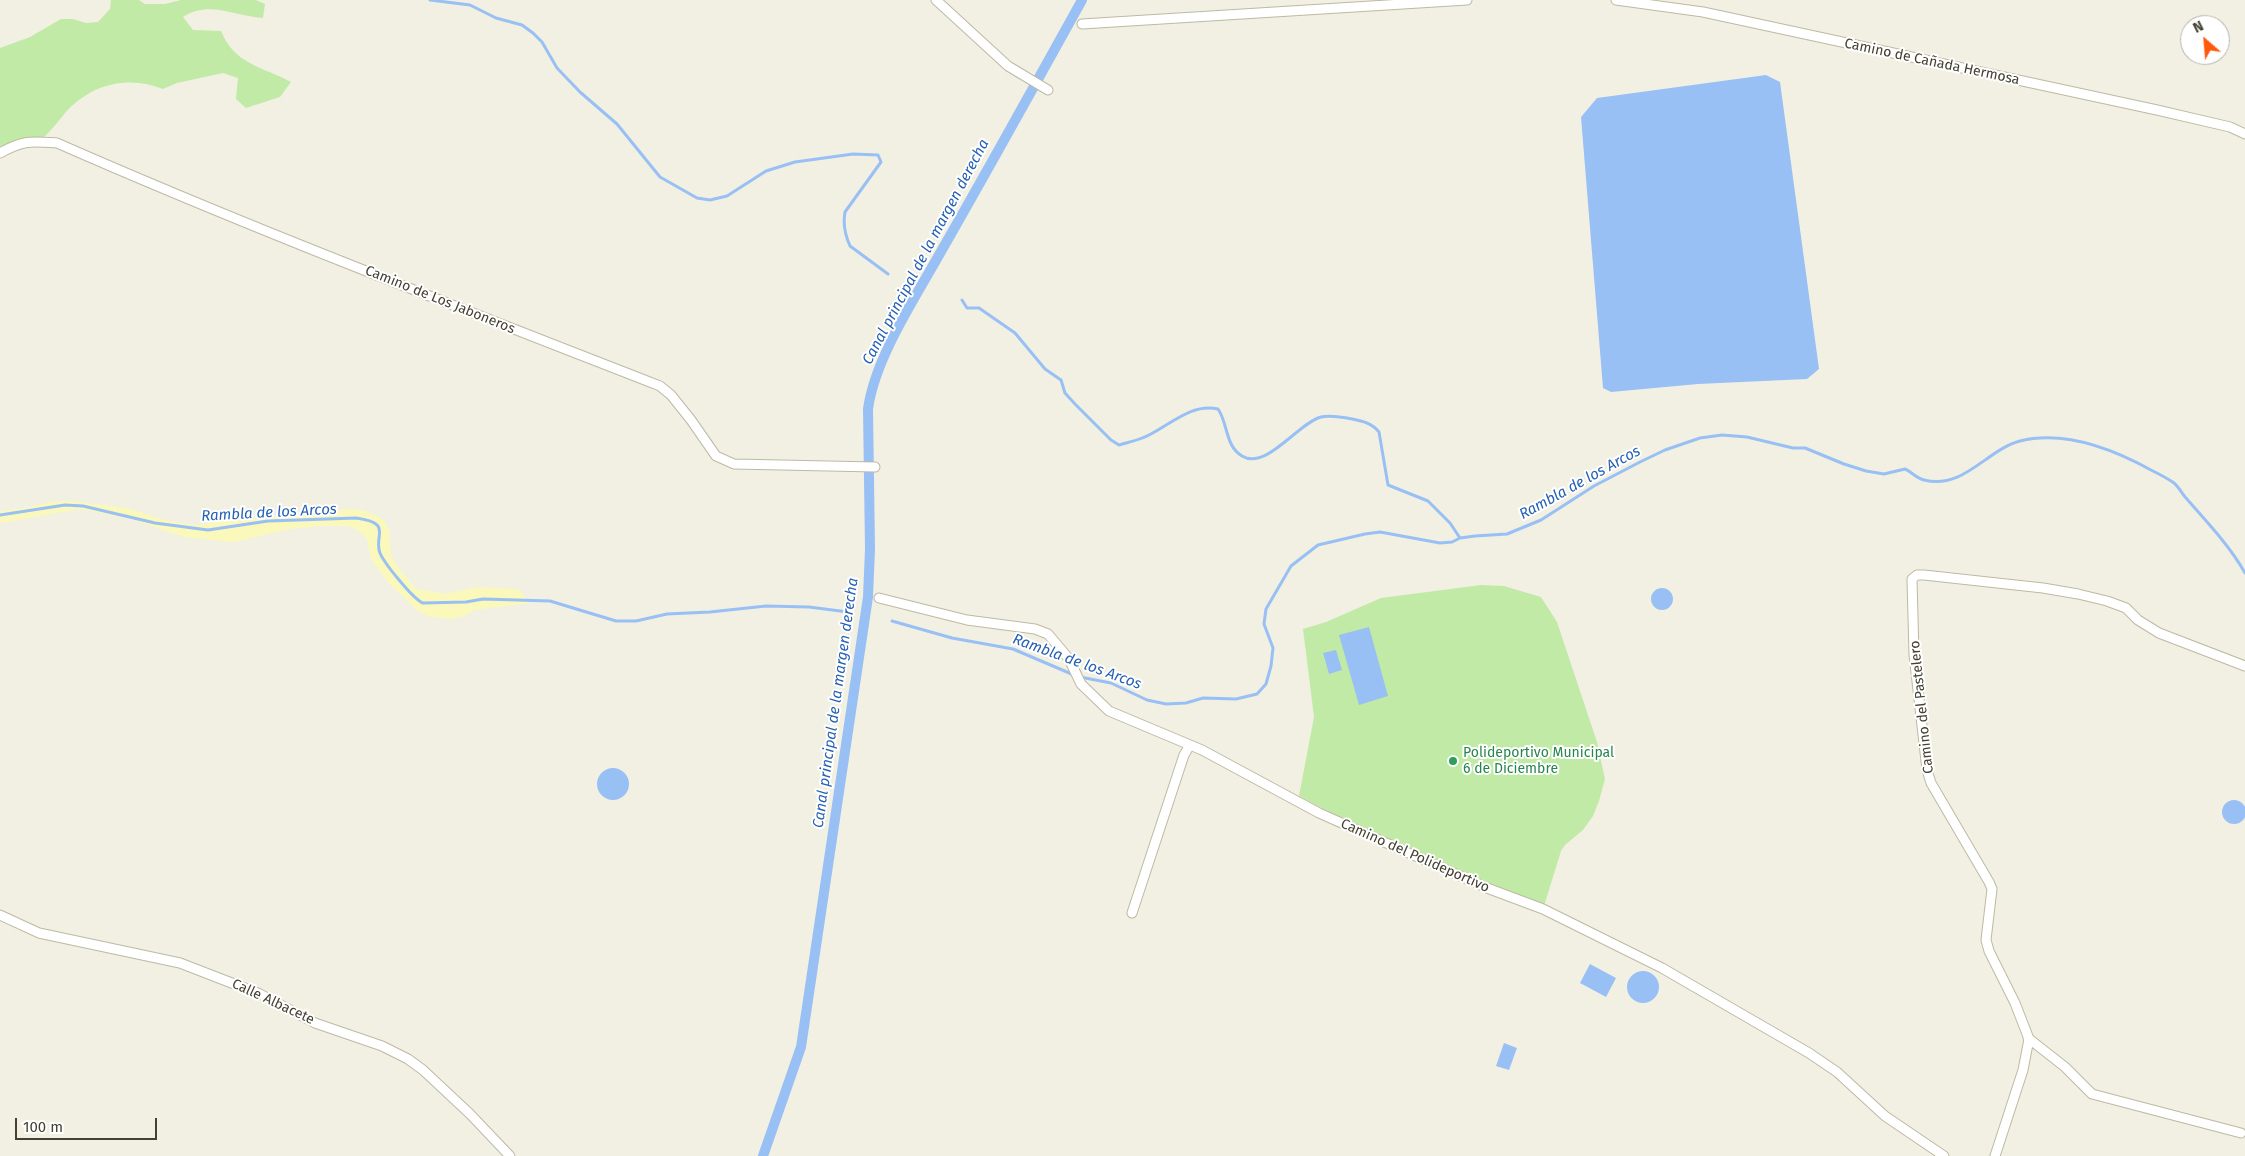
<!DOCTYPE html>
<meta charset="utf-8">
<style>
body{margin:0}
#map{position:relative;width:2245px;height:1156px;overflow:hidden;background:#f2f0e2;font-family:"Fira Sans",sans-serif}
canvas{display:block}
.north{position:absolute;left:2180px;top:15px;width:50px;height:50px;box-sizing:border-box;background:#fff;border:1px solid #b4b3ad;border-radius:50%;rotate:333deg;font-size:14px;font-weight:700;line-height:20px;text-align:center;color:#444032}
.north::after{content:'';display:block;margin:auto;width:18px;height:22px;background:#ff590c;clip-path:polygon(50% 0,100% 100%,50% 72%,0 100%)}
.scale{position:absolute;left:15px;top:1118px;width:142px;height:22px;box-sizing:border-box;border:2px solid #444032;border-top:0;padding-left:6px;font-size:15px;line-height:18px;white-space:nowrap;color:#444032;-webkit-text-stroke:4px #fff;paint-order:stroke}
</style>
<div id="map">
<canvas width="2245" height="1156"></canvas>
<div class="north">N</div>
<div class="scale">100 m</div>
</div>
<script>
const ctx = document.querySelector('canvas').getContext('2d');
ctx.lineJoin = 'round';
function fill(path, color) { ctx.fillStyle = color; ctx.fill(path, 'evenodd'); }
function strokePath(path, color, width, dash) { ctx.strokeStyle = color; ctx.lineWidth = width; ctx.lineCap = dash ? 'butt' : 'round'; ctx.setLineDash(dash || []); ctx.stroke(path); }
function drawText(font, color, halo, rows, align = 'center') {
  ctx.font = font + ' "Fira Sans",sans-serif'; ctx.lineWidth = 4; ctx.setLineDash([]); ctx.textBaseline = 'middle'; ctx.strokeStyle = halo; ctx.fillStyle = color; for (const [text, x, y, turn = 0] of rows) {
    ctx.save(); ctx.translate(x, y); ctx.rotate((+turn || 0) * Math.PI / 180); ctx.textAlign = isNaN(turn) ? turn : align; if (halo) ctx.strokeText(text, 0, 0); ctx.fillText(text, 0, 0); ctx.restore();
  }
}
fill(new Path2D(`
 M 111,0 L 139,0 L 145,4 L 165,4 L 181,0 L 256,0 L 265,4 L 263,18 C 234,16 209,0 183,17 L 193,30 L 221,31 C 234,64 263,67 291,82 L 280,97 L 246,108 L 236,99 L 238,78 L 223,73 L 177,83 L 163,89 C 128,75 91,84 66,112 C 59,120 46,138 37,142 C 26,147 12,149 0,153 L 0,48 L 30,37 L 61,19 L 73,19 L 86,23 L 98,22 L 110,9 Z
 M 1481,585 L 1504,586 L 1541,597 L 1557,622 L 1597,742 L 1605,779 L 1599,801 L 1593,816 L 1583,830 L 1565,845 L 1561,851 L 1544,906 L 1353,825 L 1299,796 L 1314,717 L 1303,629 L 1326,622 L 1381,598 Z`), '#c1eaa7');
fill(new Path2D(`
 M 69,501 L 127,508 L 168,521 L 192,525 L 280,515 L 350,509 L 365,511 L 381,518 L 386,523 L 389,530 L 391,556 L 396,565 L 416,589 L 446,594 L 476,587 L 517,589 L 523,594 L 529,603 L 474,610 L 464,616 L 450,619 L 428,616 L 417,610 L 389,583 L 372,561 L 367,539 L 359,531 L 349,526 L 321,526 L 290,529 L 234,542 L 184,537 L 131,519 L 80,509 L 0,523 L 0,511 L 26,508 L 50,502 Z`), '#faf8ba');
fill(new Path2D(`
 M 1766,75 L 1780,82 L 1819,369 L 1807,379 L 1698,384 L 1611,392 L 1603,388 L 1581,117 L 1597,98 Z
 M1651 599a11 11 0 1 1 22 0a11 11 0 1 1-22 0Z
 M 1369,627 L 1388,696 L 1359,705 L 1339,635 Z
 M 1336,650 L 1342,670 L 1329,674 L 1323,653 Z
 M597 784a16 16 0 1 1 32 0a16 16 0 1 1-32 0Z
 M2222 812a12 12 0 1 1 24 0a12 12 0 1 1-24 0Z
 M 1590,964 L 1616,978 L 1606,997 L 1580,983 Z
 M1627 987a16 16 0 1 1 32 0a16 16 0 1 1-32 0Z
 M 1504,1043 L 1517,1048 L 1509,1070 L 1496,1066 Z`), '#99c0f4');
strokePath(new Path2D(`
 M 430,0 L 470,5 L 496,18 L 522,25 L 533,33 L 542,42 L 557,68 L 580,92 L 617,124 L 660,177 L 697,198 L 710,200 L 727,196 L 766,171 L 795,162 L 853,154 L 878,155 L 881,162 L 845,212 C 843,223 845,235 850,246 L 888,274
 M 962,300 L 967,308 L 979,308 L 1015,333 L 1045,369 L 1061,380 L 1065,393 L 1075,404 L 1111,440 L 1119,445 C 1129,442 1140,440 1149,435 C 1171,424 1192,403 1218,409 C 1228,423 1225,446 1242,456 C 1266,471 1298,423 1321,417 C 1331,415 1342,417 1352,419 C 1362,421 1372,423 1379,432 L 1388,485 L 1428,501 L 1450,523 L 1460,538
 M 0,515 L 65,505 L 83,506 L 155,523 L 208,530 L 268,521 L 356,518 C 394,523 373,536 380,553 C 384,563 413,599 423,603 L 466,602 L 483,599 L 550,601 L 616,621 L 636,621 L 667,614 L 710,612 L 766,606 L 809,607 L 848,612
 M 892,621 L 952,638 L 1013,649 L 1074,675
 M 1080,677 L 1111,683 L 1147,700 L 1166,704 L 1186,703 L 1203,698 L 1236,699 L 1257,694 L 1266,684 L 1271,666 L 1273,648 L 1264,624 L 1266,609 L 1291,566 L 1318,545 L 1365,534 L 1380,532 L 1440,543 L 1452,542 L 1460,538 L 1475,536 L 1507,534 L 1541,520 L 1594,486 L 1640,462 L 1665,450 L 1700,438 L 1722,435 L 1747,437 L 1793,448 L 1805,448 L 1844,464 L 1866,471 L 1884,474 L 1905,469 C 1912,472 1916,478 1924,480 C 1964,490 1986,450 2020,441 C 2064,430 2113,449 2151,470 C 2159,474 2167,478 2174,483 C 2179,487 2182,494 2186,498 C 2206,521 2230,546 2245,573`), '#99c0f4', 3);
strokePath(new Path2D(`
 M 763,1156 L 801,1047 L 868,597 L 870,549 L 868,409 C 875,357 917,295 943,248 C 990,166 1036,83 1082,0`), '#99c0f4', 10);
const minor = new Path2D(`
 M 936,0 L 1008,66 L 1048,90
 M 1616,0 L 1703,12 L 2157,110 L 2230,127 L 2245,134
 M 1082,24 L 1467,0
 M 0,153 C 23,140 31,141 57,143 C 255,230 458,307 660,386 L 671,395 L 691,420 L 716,456 L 734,464 L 875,467
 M 879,598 L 967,620 L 1035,629 L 1048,634 L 1069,659 L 1081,684 L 1109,711 L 1202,750 L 1319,813 L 1487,888 L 1543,909 L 1662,968 L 1809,1053 L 1837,1072 L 1885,1116 L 1944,1156
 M 1132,913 L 1184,755 L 1190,745
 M 0,915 L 39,933 L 180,963 L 260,994 L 315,1023 L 382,1046 L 408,1059 L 423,1070 L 470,1114 L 510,1156
 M 2028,1038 L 2065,1067 L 2092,1094 L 2241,1133
 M 1995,1156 L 2023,1070 L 2029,1039 L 2015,1003 L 1989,951 L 1986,940 L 1992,889 L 1989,882 L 1931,783 L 1927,770 L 1914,655 L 1912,579 L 1917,575 L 1924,575 L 2043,588 L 2078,594 L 2107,601 L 2126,608 L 2138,620 L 2159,633 L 2245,666`);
strokePath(minor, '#beb9a4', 11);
strokePath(minor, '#fff', 9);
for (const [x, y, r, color] of [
 [1453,761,5,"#2e9e5b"]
]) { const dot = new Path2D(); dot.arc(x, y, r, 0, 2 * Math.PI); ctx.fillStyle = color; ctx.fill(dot); strokePath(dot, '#fff', 2); }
drawText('14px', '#444032', '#fff', [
 ["Camino de Cañada Hermosa",1932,62,12],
 ["Camino de Los Jaboneros",440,300,22],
 ["Camino del Pastelero",1922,707,-96],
 ["Camino del Polideportivo",1415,856,24],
 ["Calle Albacete",273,1002,25]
]);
drawText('14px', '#27864d', '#fff', [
 ["Polideportivo Municipal",1463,753],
 ["6 de Diciembre",1463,769]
], 'left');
drawText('italic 15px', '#2661b5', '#fff', [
 ["Canal principal de la margen derecha",926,252,-62],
 ["Rambla de los Arcos",1580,483,-29],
 ["Rambla de los Arcos",269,513,-3],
 ["Rambla de los Arcos",1077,662,20],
 ["Canal principal de la margen derecha",836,703,-82]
]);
</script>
